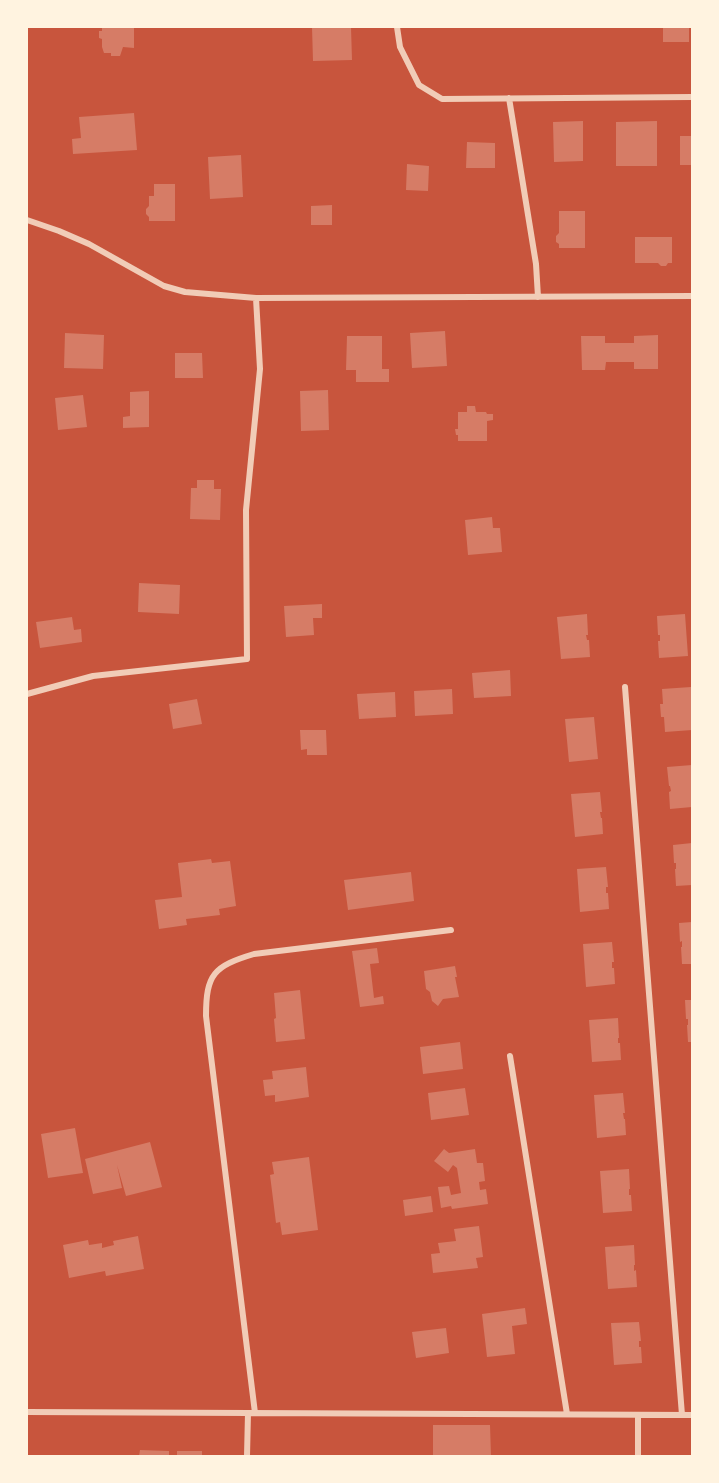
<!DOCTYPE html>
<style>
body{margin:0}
#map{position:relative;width:719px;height:1483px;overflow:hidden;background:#c8553d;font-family:"Fira Sans",sans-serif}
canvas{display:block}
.frame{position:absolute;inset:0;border:28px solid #fff3e0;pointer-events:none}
</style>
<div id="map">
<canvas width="719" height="1483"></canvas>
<div class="frame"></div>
</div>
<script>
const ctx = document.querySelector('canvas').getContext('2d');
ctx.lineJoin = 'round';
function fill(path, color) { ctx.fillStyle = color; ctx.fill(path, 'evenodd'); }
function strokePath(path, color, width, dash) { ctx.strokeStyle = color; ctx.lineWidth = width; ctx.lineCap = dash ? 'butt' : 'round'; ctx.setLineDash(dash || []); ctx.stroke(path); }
fill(new Path2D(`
 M 312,27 L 351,27 L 352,60 L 313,61 Z
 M 663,27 L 689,27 L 689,42 L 663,42 Z
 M 102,28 L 134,28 L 134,48 L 123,47 L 120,56 L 111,56 L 111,53 L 104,53 L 102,47 L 102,39 L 99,38 L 99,31 L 102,31 Z
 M 134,113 L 137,150 L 73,154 L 72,139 L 81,138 L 79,117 Z
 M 583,121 L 583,161 L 554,162 L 553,122 Z
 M 657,121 L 657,166 L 616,166 L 616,122 Z
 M 680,136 L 692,136 L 692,165 L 680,165 Z
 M 467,142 L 495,143 L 495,168 L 466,168 Z
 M 241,155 L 243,197 L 210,199 L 208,157 Z
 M 407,164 L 429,166 L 428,191 L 406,190 Z
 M 154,184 L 175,184 L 175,221 L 149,221 L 149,217 L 146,214 L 146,209 L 149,206 L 149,196 L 154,196 Z
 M 332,205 L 332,225 L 311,225 L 311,206 Z
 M 559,211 L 585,211 L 585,248 L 559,248 L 559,244 L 556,242 L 556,236 L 559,233 Z
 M 635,237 L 672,237 L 672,263 L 668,263 L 666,266 L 661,266 L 658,263 L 635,263 Z
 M 445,331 L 447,366 L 412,368 L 410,333 Z
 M 65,333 L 104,335 L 103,369 L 64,368 Z
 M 658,335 L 658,369 L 634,369 L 634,362 L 606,362 L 605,370 L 582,370 L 581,336 L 605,336 L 605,343 L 634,343 L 634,336 Z
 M 347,336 L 382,336 L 382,369 L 389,369 L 389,382 L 356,382 L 356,370 L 346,370 Z
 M 175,353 L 202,353 L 203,378 L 175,378 Z
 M 328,390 L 329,430 L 301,431 L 300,391 Z
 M 149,391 L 149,427 L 123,428 L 123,417 L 130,416 L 130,392 Z
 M 83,395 L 87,427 L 58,430 L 55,398 Z
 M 467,406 L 475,406 L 476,412 L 486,412 L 487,414 L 493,414 L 493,420 L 487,421 L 487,441 L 458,441 L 458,435 L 456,435 L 455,429 L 458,429 L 458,412 L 467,412 Z
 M 197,480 L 214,480 L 214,489 L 221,489 L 220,520 L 190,519 L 191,488 L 197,488 Z
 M 492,517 L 493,528 L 500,528 L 502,552 L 468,555 L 465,520 Z
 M 139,583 L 180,585 L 179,614 L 138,612 Z
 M 322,604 L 322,618 L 313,618 L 314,635 L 286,637 L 284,606 Z
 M 587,614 L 588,635 L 586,635 L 587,640 L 589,640 L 590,657 L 561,659 L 557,617 Z
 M 685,614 L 688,656 L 659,658 L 658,641 L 660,641 L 660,635 L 658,635 L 657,616 Z
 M 72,617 L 74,630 L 81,629 L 82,642 L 40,648 L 36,622 Z
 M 510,670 L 511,696 L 474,698 L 472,673 Z
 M 691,687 L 692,730 L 665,732 L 664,717 L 661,717 L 660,704 L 663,704 L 662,689 Z
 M 452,689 L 453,714 L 415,716 L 414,691 Z
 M 395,692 L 396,717 L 359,719 L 357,694 Z
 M 197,699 L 202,724 L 173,729 L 169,704 Z
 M 594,717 L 598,759 L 569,762 L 565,719 Z
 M 300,730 L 326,730 L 327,755 L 307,755 L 307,749 L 301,750 Z
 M 692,765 L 692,807 L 670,809 L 669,792 L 671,791 L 670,786 L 669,786 L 667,767 Z
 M 600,792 L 602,812 L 600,812 L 601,818 L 602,818 L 603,834 L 575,837 L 571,794 Z
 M 692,843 L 692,885 L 676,886 L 675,869 L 676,869 L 676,863 L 674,863 L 673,845 Z
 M 211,859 L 212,863 L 230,861 L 236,906 L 219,909 L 220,915 L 186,919 L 187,925 L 159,929 L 155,900 L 182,897 L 178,863 Z
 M 606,867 L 608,887 L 606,887 L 606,893 L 608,893 L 609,909 L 580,912 L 577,869 Z
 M 411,872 L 414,901 L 348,910 L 344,880 Z
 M 692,922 L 692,964 L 682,964 L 681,947 L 682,947 L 682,941 L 680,942 L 679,923 Z
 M 612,942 L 614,962 L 612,962 L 612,968 L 614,968 L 615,984 L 586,987 L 583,944 Z
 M 377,948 L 379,963 L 370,964 L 374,998 L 383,996 L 384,1004 L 360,1007 L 352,951 Z
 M 455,966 L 457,977 L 455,977 L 459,997 L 443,999 L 438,1006 L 432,1001 L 430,992 L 426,989 L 424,971 Z
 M 300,990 L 305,1039 L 276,1042 L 274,1019 L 276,1018 L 274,993 Z
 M 685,1000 L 692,1000 L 692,1042 L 688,1042 L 687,1025 L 688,1025 L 688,1019 L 686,1019 Z
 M 618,1018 L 619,1038 L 618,1038 L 618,1043 L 620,1043 L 621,1060 L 592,1062 L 589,1020 Z
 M 460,1042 L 463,1069 L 423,1074 L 420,1047 Z
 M 306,1067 L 309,1097 L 275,1102 L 275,1095 L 265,1096 L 263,1080 L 273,1079 L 272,1071 Z
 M 465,1088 L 469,1115 L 431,1120 L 428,1093 Z
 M 623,1093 L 625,1113 L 623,1113 L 624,1119 L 625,1119 L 626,1135 L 597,1138 L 594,1095 Z
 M 75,1128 L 83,1173 L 48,1178 L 41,1134 Z
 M 150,1142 L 162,1187 L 126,1196 L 117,1165 L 122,1188 L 93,1194 L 85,1159 Z
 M 444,1149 L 449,1153 L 475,1149 L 477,1163 L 483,1163 L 485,1181 L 479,1182 L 480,1190 L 486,1189 L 488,1204 L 452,1209 L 451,1206 L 441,1208 L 438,1187 L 449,1186 L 451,1195 L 461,1193 L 457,1168 L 453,1165 L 448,1172 L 434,1161 Z
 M 309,1157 L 318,1230 L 282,1235 L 280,1222 L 276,1223 L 270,1175 L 274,1174 L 272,1162 Z
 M 629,1169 L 630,1189 L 629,1189 L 629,1195 L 631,1195 L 632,1211 L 603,1213 L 600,1171 Z
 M 431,1196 L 433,1212 L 405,1216 L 403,1200 Z
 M 479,1226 L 483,1257 L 476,1258 L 478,1268 L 433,1273 L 431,1254 L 440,1253 L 438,1243 L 456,1241 L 454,1229 Z
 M 138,1236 L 144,1269 L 106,1276 L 105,1271 L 69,1278 L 63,1245 L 88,1240 L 89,1245 L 102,1243 L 102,1248 L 114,1245 L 113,1241 Z
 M 634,1245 L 635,1265 L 634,1265 L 634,1271 L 636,1270 L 637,1287 L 608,1289 L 605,1247 Z
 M 525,1308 L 527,1324 L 512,1326 L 515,1354 L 487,1357 L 482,1314 Z
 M 639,1322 L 641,1341 L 639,1341 L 639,1347 L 641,1347 L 642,1363 L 614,1365 L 611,1323 Z
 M 446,1328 L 449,1353 L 416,1358 L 412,1332 Z
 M 433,1425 L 490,1425 L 491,1456 L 433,1456 Z
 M 140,1450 L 169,1451 L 169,1456 L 139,1456 Z
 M 177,1451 L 202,1451 L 202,1456 L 177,1456 Z`), '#d67c66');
strokePath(new Path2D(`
 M 397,27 L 400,47 L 419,85 L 442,99 L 692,97
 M 509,98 L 536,264 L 538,297
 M 27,220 L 59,231 L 89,244 L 164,286 L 185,292 L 256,298 L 692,296
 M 625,687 L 682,1415
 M 27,694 L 93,676 L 247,659 L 246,510 L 260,369 L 256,298
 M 510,1056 L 567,1414
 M 27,1412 L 692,1415
 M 255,1413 L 206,1016 C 206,974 214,966 254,954 L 451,930
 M 247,1456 L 248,1413
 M 638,1456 L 638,1415`), '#f1ccb7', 6);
</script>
